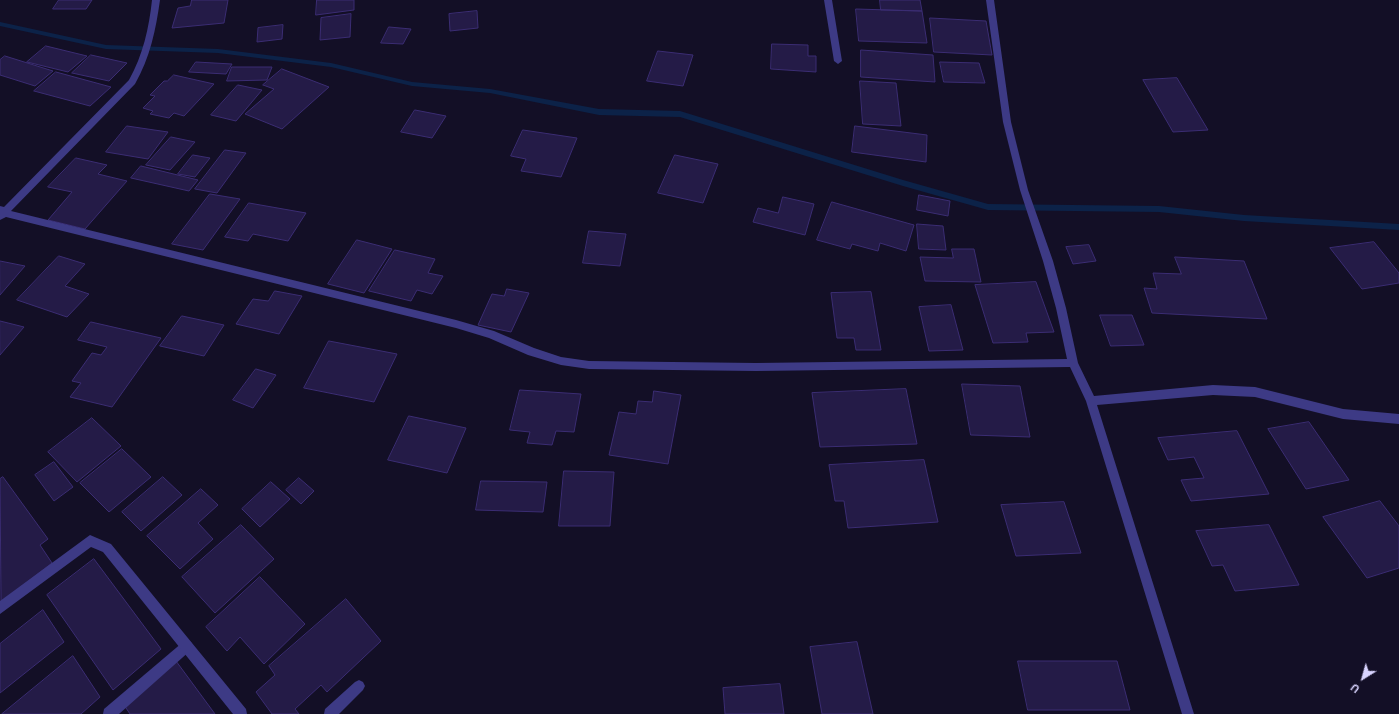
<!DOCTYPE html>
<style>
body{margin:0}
#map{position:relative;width:1399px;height:714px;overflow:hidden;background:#130f26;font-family:Figtree,sans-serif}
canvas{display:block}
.north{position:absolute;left:1343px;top:658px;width:40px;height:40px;-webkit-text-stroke:3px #130f26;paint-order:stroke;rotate:217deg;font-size:11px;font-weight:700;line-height:16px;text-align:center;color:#d9d4ff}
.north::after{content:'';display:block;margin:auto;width:14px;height:18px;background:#d9d4ff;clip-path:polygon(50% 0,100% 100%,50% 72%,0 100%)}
</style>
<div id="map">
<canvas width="1399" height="714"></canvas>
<div class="north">U</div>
</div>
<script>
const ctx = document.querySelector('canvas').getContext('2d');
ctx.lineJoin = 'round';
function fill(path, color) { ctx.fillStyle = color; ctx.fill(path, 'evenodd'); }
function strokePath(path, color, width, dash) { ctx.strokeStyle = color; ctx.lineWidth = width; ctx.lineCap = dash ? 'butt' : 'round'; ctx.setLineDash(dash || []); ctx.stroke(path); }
fill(new Path2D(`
 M 0,22 L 106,45 L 218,49 L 331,63 L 412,82 L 490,89 L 599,109 L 680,111 L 903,180 L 988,204 L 1159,206 L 1244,215 L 1399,224 L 1399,230 L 1244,221 L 1159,212 L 988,210 L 903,186 L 680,117 L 599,115 L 490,93 L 412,86 L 331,67 L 218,53 L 106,49 L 0,26 Z`), '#0c2248');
const building = new Path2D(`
 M 59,0 L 92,0 L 86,9 L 53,9 Z
 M 192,0 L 228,0 L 224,23 L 172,28 L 178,8 L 190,6 Z
 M 317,0 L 354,0 L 354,10 L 316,15 Z
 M 880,0 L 920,0 L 922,11 L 881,10 Z
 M 856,9 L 922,11 L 927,43 L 859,41 Z
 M 477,11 L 478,28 L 450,31 L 449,14 Z
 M 351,14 L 350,37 L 320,40 L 321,18 Z
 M 930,18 L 986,21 L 992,55 L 934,52 Z
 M 283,25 L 282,39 L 257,42 L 258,28 Z
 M 389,27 L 411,29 L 403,44 L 381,43 Z
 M 772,44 L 808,45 L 808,56 L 816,56 L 816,72 L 771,69 Z
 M 46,46 L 87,56 L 68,72 L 27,62 Z
 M 861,50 L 933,55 L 935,82 L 861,77 Z
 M 658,51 L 693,55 L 683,86 L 647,81 Z
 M 91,55 L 127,63 L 109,81 L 72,73 Z
 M 5,56 L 53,71 L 35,86 L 0,75 L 0,60 Z
 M 196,62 L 232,64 L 226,74 L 189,72 Z
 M 940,62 L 979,63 L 985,83 L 944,82 Z
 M 232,67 L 272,67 L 267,80 L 227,81 Z
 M 282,69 L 329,87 L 282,129 L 245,114 L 274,89 L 263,85 Z
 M 56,72 L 111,87 L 90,106 L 34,91 Z
 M 174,75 L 214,84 L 184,116 L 174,113 L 169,118 L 150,114 L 153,111 L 143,108 L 155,96 L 150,95 L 164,81 L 167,81 Z
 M 1177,78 L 1208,130 L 1173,132 L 1143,80 Z
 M 860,81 L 896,83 L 901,126 L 863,124 Z
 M 238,85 L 262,90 L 236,121 L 211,115 Z
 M 415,110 L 446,116 L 432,138 L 401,132 Z
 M 127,126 L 168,132 L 148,159 L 106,152 Z
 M 855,126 L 927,135 L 926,162 L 852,152 Z
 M 523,130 L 577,138 L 561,177 L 521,171 L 526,159 L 511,156 Z
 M 171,137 L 195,142 L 170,170 L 146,165 Z
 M 225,150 L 246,153 L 217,193 L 195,189 Z
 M 193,155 L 210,158 L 195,177 L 178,174 Z
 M 675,155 L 718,164 L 703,203 L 658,193 Z
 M 76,158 L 107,165 L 98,174 L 127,181 L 85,229 L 48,220 L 72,192 L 48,187 Z
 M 141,166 L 198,180 L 189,191 L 131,178 Z
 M 210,194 L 240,199 L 203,250 L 172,244 Z
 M 919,195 L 950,201 L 948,216 L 917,210 Z
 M 783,197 L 814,204 L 805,235 L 753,222 L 758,208 L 778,213 Z
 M 832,202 L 914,225 L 906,251 L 880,243 L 878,251 L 852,244 L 850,249 L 817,240 Z
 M 249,203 L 306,213 L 288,241 L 253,234 L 248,241 L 225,237 Z
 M 917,224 L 943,226 L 946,250 L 919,249 Z
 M 589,231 L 626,234 L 620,266 L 583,263 Z
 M 357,240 L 392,249 L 364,293 L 328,284 Z
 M 1374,242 L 1399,273 L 1399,283 L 1362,289 L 1330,248 Z
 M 1089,245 L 1096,261 L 1073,264 L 1066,247 Z
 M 952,249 L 974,249 L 981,282 L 925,281 L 920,257 L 953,258 Z
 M 395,250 L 435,259 L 428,273 L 443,276 L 432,294 L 417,290 L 411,301 L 369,291 Z
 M 59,256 L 85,264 L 65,286 L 89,294 L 67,317 L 17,300 Z
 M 1175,257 L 1244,261 L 1267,319 L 1152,313 L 1144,288 L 1157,289 L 1153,273 L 1181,274 Z
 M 0,261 L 25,266 L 0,295 Z
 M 1036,282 L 1054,332 L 1026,333 L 1028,342 L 993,343 L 975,285 Z
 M 507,289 L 529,293 L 511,332 L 478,325 L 492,294 L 504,296 Z
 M 275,291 L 302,296 L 279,334 L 236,324 L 253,299 L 268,301 Z
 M 871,292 L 881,350 L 856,350 L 854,338 L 837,338 L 831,293 Z
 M 951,305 L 963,350 L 929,351 L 919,307 Z
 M 1100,315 L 1132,315 L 1144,345 L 1111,346 Z
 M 182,316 L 224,325 L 204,356 L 160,346 Z
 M 0,321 L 24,327 L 0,355 Z
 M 91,322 L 161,338 L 112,407 L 70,397 L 81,383 L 72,381 L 92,353 L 101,355 L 107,347 L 78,340 Z
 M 329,341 L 397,354 L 374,402 L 304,388 Z
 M 256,369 L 276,375 L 253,408 L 233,400 Z
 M 962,384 L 1020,386 L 1030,437 L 971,435 Z
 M 906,389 L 917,444 L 820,447 L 812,393 Z
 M 520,390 L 581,394 L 574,432 L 556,431 L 552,445 L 527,443 L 530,432 L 510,430 Z
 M 654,391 L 681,395 L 668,464 L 609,455 L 619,412 L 636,414 L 638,401 L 652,402 Z
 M 409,416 L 466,428 L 447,473 L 388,460 Z
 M 92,418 L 121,446 L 77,482 L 48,452 Z
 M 1309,422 L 1349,480 L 1306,489 L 1268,429 Z
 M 1237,431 L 1269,494 L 1191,501 L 1181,480 L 1204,478 L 1194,457 L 1168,460 L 1158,438 Z
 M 122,449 L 151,477 L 109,512 L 80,483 Z
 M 924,460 L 938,522 L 848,528 L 844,501 L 835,501 L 829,465 Z
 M 54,462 L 73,487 L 54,501 L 35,475 Z
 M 564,471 L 614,472 L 610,526 L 559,526 Z
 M 3,477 L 48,539 L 40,545 L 52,563 L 1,602 L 0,479 Z
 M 163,477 L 182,495 L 141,531 L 122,512 Z
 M 299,478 L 314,491 L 301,504 L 286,490 Z
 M 481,481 L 547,482 L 543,512 L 476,510 Z
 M 271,482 L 290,499 L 260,527 L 242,509 Z
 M 201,489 L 218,505 L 198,523 L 213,539 L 180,569 L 147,536 Z
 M 1380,501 L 1399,526 L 1399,568 L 1367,578 L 1323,517 Z
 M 1064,502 L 1081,553 L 1016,556 L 1001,505 Z
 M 241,525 L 274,559 L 215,613 L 182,577 Z
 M 1269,525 L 1299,585 L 1235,591 L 1223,565 L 1212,566 L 1196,531 Z
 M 94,559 L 161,649 L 113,690 L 47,595 Z
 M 260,577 L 305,624 L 264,664 L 240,637 L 227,651 L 206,627 Z
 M 346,599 L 381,641 L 327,692 L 321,685 L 295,709 L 299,714 L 272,714 L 256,692 L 275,675 L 269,666 Z
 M 43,610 L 64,642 L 0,693 L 0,644 Z
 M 857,642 L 873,714 L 822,714 L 810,647 Z
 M 73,656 L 100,697 L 81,714 L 2,714 Z
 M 176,661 L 215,714 L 130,714 L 124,705 Z
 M 1018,661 L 1117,661 L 1130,710 L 1028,710 Z
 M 780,684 L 784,714 L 725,714 L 723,688 Z`);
fill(building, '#241b47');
strokePath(building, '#3b2d73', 1);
fill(new Path2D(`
 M 187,640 L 191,642 L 193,646 L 191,650 L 119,714 L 103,714 L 104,709 L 183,642 Z`), '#3d3a85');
fill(new Path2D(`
 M 152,0 L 160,0 C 156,29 150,58 135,84 L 11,211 L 456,320 L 494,331 L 534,348 L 561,357 L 589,361 L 756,363 L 1067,359 L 1056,308 L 1043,261 L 1020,190 L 1003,122 L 986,0 L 994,0 L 1011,122 L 1028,190 L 1053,261 L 1066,308 L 1078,363 L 1094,396 L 1213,385 L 1255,387 L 1343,409 L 1399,414 L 1399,424 L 1343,419 L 1255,397 L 1213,395 L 1097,405 L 1194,714 L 1182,714 L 1086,401 L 1070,367 L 756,371 L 589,369 L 561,365 L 528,355 L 489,338 L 456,328 L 6,217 L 0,220 L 0,206 L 4,207 L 129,80 C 143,55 149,28 152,0 Z
 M 824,0 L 832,0 L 842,61 L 838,64 L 834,61 Z
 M 90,535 L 111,544 L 246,709 L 247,714 L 233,714 L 103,552 L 91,547 L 0,614 L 0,601 Z
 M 359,680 L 363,682 L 365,686 L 363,690 L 339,714 L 324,714 L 325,709 L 355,682 Z`), '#3d3a85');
</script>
